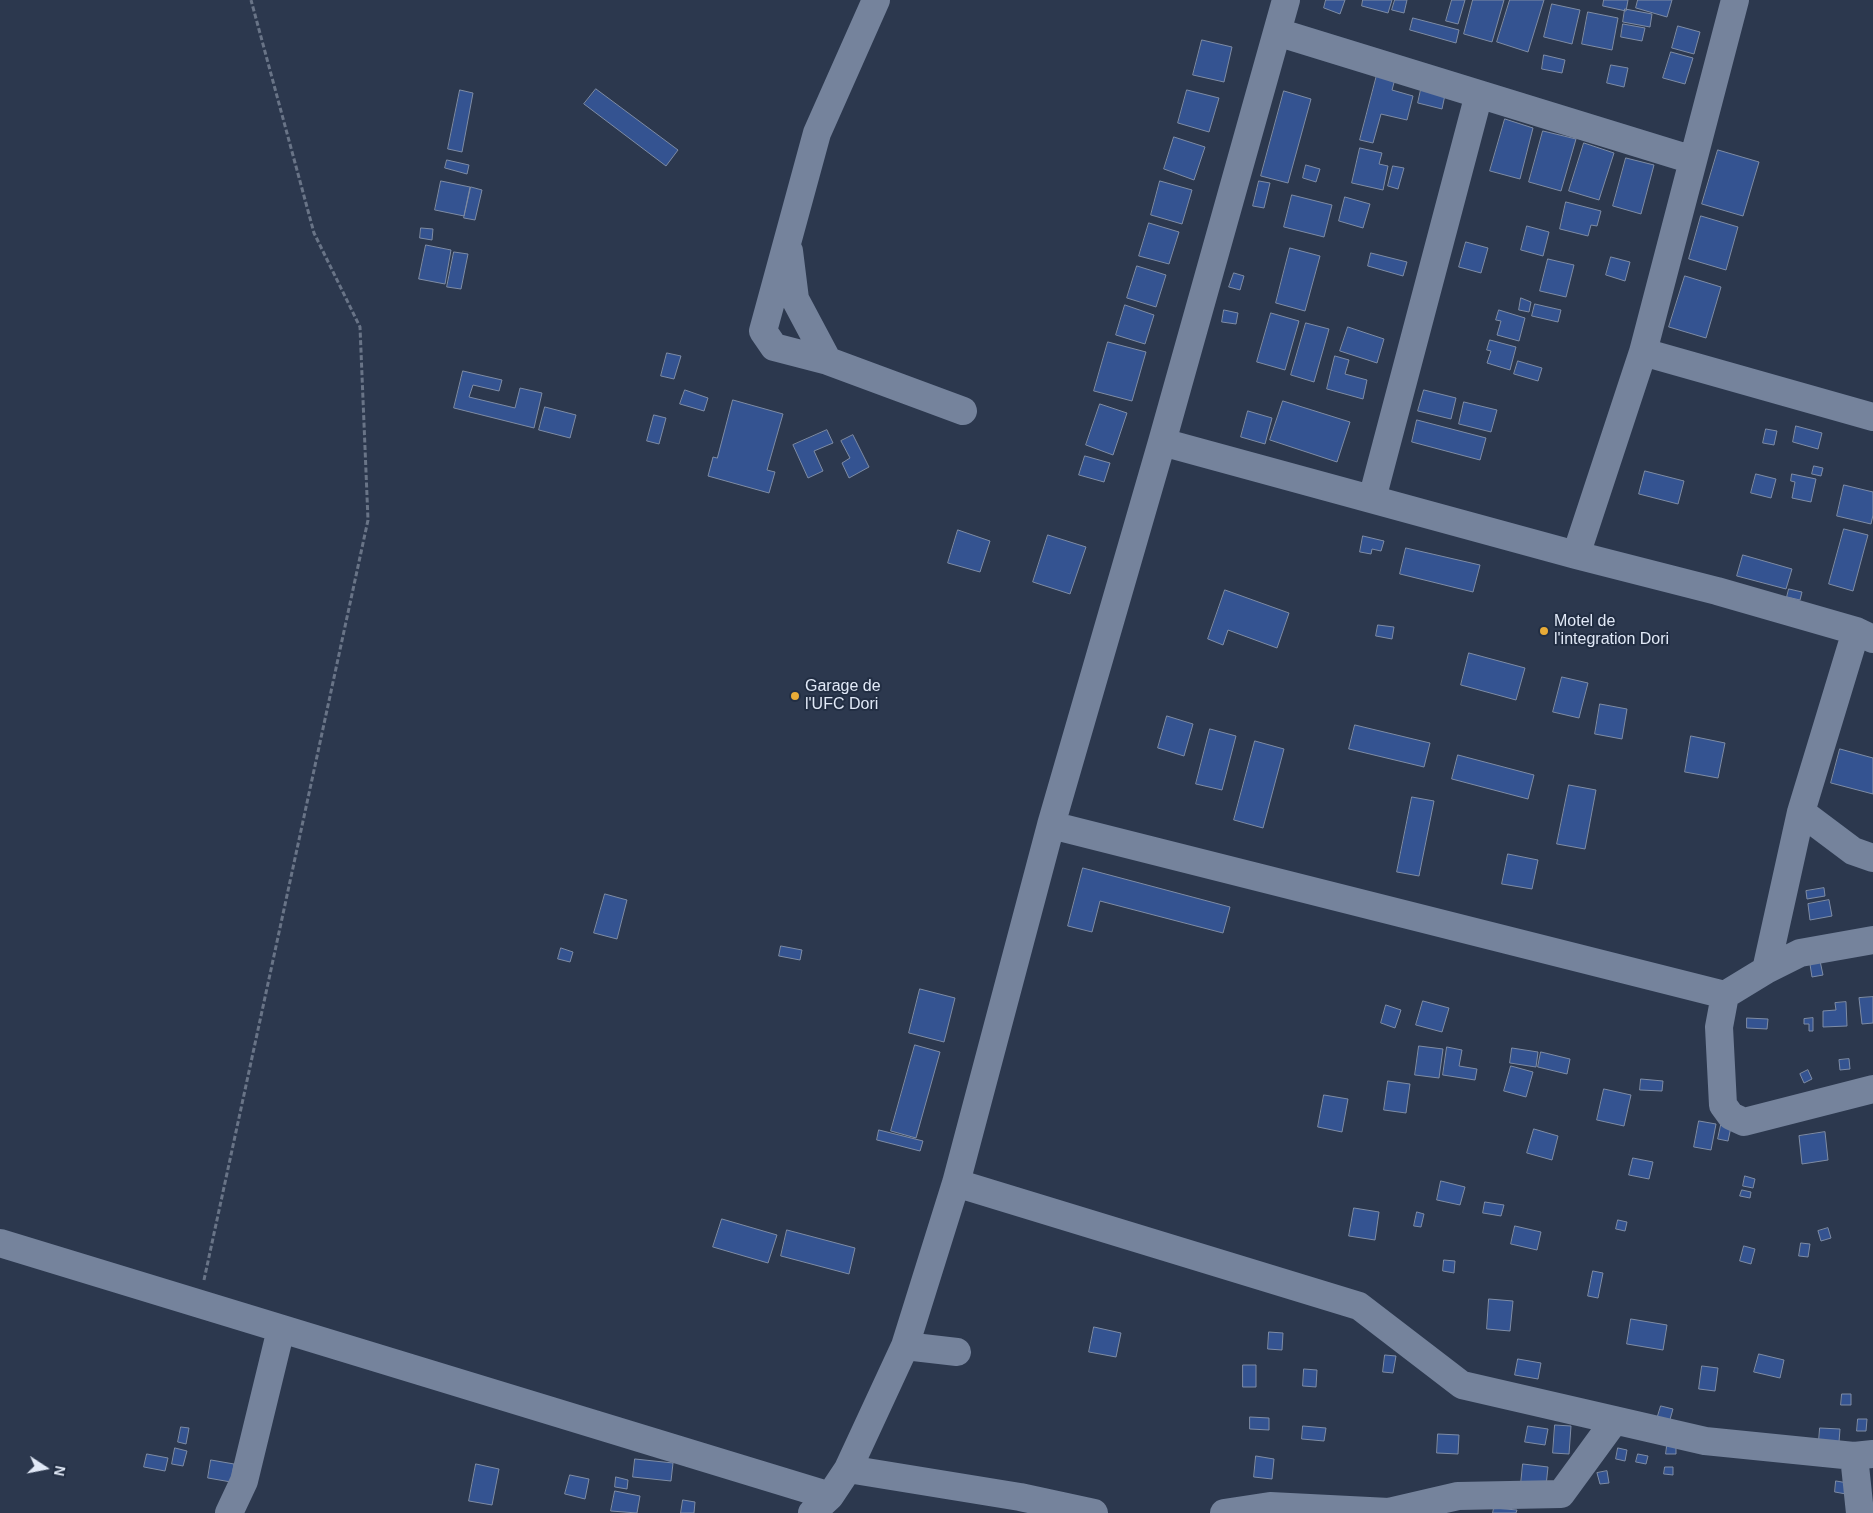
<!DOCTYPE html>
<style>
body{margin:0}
#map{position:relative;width:1873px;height:1513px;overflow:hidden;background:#2c384e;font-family:Helvetica,sans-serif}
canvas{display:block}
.north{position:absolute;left:20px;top:1443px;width:50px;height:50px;-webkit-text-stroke:4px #222e43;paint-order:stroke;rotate:101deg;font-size:14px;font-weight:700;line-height:20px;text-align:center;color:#e1e9f7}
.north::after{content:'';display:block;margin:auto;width:18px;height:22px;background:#e1e9f7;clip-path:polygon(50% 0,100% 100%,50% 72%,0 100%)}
</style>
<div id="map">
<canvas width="1873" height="1513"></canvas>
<div class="north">N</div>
</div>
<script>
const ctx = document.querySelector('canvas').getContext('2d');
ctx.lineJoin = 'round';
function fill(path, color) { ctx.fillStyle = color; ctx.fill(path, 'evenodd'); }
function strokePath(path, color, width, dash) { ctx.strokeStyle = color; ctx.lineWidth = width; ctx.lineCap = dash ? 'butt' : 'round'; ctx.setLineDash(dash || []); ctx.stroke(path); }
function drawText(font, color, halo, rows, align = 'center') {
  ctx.font = font + ' Helvetica,sans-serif'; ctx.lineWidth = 4; ctx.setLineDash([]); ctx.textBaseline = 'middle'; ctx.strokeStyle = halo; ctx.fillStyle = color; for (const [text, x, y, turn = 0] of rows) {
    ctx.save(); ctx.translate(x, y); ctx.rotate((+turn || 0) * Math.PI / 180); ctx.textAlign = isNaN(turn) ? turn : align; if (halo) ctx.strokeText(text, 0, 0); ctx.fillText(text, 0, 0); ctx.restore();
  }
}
const building = new Path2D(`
 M 1326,0 L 1345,0 L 1340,14 L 1324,8 Z
 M 1363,0 L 1392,0 L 1388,13 L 1362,6 Z
 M 1395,0 L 1407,0 L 1404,13 L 1392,10 Z
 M 1452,0 L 1465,0 L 1458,24 L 1446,21 Z
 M 1473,0 L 1504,0 L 1492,42 L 1464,34 Z
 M 1510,0 L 1544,0 L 1528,52 L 1497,42 Z
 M 1604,0 L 1628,0 L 1626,11 L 1603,6 Z
 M 1638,0 L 1672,0 L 1667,17 L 1636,8 Z
 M 1552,4 L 1580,10 L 1572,44 L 1544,37 Z
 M 1625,9 L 1652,14 L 1650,27 L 1623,22 Z
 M 1588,12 L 1618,18 L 1612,50 L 1582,44 Z
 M 1413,18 L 1459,30 L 1456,43 L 1410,30 Z
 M 1623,24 L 1645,28 L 1642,41 L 1621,37 Z
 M 1678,26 L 1700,32 L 1694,54 L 1672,48 Z
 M 1202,40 L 1232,47 L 1224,82 L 1193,75 Z
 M 1671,52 L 1693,58 L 1685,84 L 1663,78 Z
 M 1544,55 L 1565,60 L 1562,73 L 1542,69 Z
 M 1611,65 L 1628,68 L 1624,87 L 1607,83 Z
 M 1378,71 L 1396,75 L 1392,90 L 1413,96 L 1407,120 L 1381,114 L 1373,143 L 1360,140 Z
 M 1422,85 L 1446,90 L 1442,109 L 1418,103 Z
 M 596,89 L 678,150 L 666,166 L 584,104 Z
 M 460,90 L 473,93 L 462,152 L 448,149 Z
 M 1187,90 L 1219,98 L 1209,132 L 1178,123 Z
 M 1284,91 L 1311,99 L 1288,183 L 1261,176 Z
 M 1505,119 L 1533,128 L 1520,179 L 1490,171 Z
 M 1543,131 L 1576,139 L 1561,191 L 1529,182 Z
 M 1174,137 L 1205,147 L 1194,180 L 1164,169 Z
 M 1584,143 L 1614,153 L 1599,200 L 1569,191 Z
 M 1360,148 L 1382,153 L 1379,164 L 1388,166 L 1383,190 L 1352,183 Z
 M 1718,150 L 1759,162 L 1743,216 L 1702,204 Z
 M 1626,158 L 1654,165 L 1641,214 L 1613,206 Z
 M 447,160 L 469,165 L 467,174 L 445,168 Z
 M 1306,165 L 1320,169 L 1316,182 L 1303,178 Z
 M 1393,166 L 1404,168 L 1398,189 L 1388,186 Z
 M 441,181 L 470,187 L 464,216 L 435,210 Z
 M 1160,181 L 1192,190 L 1182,224 L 1151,215 Z
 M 1259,181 L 1270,183 L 1264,208 L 1253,206 Z
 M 471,187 L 482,190 L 475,220 L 464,218 Z
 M 1292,195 L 1332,205 L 1324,237 L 1284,227 Z
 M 1345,197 L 1370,204 L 1363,228 L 1339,221 Z
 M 1566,202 L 1601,211 L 1597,226 L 1591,225 L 1588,236 L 1560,229 Z
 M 1701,216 L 1738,227 L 1726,270 L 1689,259 Z
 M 1149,223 L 1179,232 L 1169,264 L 1139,256 Z
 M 1527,226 L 1549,232 L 1543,256 L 1521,250 Z
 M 421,228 L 433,229 L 432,240 L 420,238 Z
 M 1466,242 L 1488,248 L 1481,273 L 1459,267 Z
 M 426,245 L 451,250 L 445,284 L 419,279 Z
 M 1290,248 L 1320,256 L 1305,311 L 1276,303 Z
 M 454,252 L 468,254 L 461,289 L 447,287 Z
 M 1371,253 L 1407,262 L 1403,276 L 1368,266 Z
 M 1611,257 L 1630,262 L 1625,281 L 1606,275 Z
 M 1548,259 L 1574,265 L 1566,297 L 1540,291 Z
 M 1137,266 L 1166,275 L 1156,307 L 1127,298 Z
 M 1234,273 L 1244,276 L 1240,290 L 1229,287 Z
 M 1685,276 L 1721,287 L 1706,338 L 1669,327 Z
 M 1521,298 L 1531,302 L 1529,312 L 1519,310 Z
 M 1535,304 L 1561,310 L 1558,322 L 1532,316 Z
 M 1125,305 L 1154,315 L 1145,344 L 1116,335 Z
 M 1224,310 L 1238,313 L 1236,324 L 1222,322 Z
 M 1499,310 L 1525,318 L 1519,341 L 1497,335 L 1501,321 L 1496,320 Z
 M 1271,313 L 1299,321 L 1285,370 L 1257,362 Z
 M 1306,323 L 1329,329 L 1314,382 L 1291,375 Z
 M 1348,327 L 1384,339 L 1377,363 L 1340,351 Z
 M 1490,340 L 1516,347 L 1510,370 L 1487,363 L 1491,351 L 1487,350 Z
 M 1108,342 L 1146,352 L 1132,401 L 1094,391 Z
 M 667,353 L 681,356 L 674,379 L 661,376 Z
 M 1335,356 L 1349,360 L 1345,374 L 1367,380 L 1363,399 L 1327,389 Z
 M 1518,361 L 1542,368 L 1538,381 L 1514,374 Z
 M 463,371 L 502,380 L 499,391 L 473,385 L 469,397 L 515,408 L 520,388 L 542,393 L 534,428 L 454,408 Z
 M 685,390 L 708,398 L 704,411 L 680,404 Z
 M 1424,390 L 1456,398 L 1451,419 L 1418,411 Z
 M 733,400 L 783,414 L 767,470 L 775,472 L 769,493 L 708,476 L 713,457 L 717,458 Z
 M 1283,401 L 1350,422 L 1337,462 L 1270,440 Z
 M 1464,402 L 1497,410 L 1491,432 L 1459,424 Z
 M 1100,404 L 1127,413 L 1113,455 L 1086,445 Z
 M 545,407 L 576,415 L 570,438 L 539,430 Z
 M 1248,411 L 1272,418 L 1265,444 L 1241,437 Z
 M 654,415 L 666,418 L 659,444 L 647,441 Z
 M 1417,420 L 1486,438 L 1480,460 L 1412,442 Z
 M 1796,426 L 1822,433 L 1818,449 L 1793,442 Z
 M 1766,429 L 1777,431 L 1774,445 L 1763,443 Z
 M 827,430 L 833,443 L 814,451 L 823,471 L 808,478 L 793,445 Z
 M 853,435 L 869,467 L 849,478 L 842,463 L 850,458 L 841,441 Z
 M 1085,456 L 1110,463 L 1104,482 L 1079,475 Z
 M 1814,466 L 1823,468 L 1821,476 L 1812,474 Z
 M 1645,471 L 1684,481 L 1678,504 L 1639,494 Z
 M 1756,474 L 1776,479 L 1771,498 L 1751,493 Z
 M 1792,474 L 1816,479 L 1811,502 L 1792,498 L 1795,482 L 1791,481 Z
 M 1844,485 L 1873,492 L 1873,515 L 1871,524 L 1837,516 Z
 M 1844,529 L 1868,535 L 1853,591 L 1829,584 Z
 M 958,530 L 990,541 L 980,572 L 948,563 Z
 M 1048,535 L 1086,547 L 1070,594 L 1033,582 Z
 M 1363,536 L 1384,541 L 1381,551 L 1372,549 L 1371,554 L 1360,552 Z
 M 1406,548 L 1480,565 L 1473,592 L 1400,574 Z
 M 1743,555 L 1792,569 L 1786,589 L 1737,576 Z
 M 1789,589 L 1802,592 L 1800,600 L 1787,597 Z
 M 1225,590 L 1289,613 L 1277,648 L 1228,630 L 1223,645 L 1208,639 Z
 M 1378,625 L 1394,627 L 1392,639 L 1376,636 Z
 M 1469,653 L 1525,668 L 1516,700 L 1461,685 Z
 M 1562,677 L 1588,683 L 1579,718 L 1553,712 Z
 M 1600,704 L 1627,709 L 1622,739 L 1595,734 Z
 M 1167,716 L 1193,724 L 1184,756 L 1158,748 Z
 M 1355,725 L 1430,743 L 1424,767 L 1349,749 Z
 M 1210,729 L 1236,736 L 1222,790 L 1196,784 Z
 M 1691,736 L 1725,743 L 1718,778 L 1685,772 Z
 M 1255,741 L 1284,749 L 1263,828 L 1234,820 Z
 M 1840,749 L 1873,758 L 1873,794 L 1831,783 Z
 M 1458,755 L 1534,775 L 1528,799 L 1452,779 Z
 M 1569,785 L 1596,790 L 1585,849 L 1557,844 Z
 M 1412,797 L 1434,801 L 1419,876 L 1397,872 Z
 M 1508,854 L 1538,860 L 1532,889 L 1502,884 Z
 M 1083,868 L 1230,907 L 1223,933 L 1100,901 L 1092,932 L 1068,926 Z
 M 1824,888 L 1825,896 L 1807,899 L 1806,891 Z
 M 605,894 L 627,900 L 617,939 L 594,933 Z
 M 1829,900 L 1832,916 L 1810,920 L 1808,904 Z
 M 781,946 L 802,950 L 800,960 L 779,956 Z
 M 561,948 L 573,952 L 570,962 L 558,959 Z
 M 1819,956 L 1823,975 L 1812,977 L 1809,958 Z
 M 920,989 L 955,998 L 944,1042 L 909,1033 Z
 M 1873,997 L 1873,1023 L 1862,1024 L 1859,998 Z
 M 1423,1001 L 1449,1008 L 1442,1032 L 1416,1025 Z
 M 1846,1002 L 1847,1026 L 1823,1027 L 1823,1011 L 1836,1010 L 1835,1003 Z
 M 1386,1005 L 1401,1010 L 1395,1028 L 1381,1023 Z
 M 1747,1018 L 1768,1019 L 1767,1029 L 1747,1028 Z
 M 1813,1018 L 1813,1031 L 1809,1031 L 1809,1024 L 1804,1024 L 1804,1019 Z
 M 915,1045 L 940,1052 L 916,1138 L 891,1131 Z
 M 1419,1046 L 1443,1049 L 1439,1078 L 1415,1075 Z
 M 1447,1047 L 1462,1050 L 1459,1066 L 1477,1069 L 1475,1080 L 1443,1075 Z
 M 1512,1048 L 1538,1052 L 1536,1067 L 1510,1063 Z
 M 1541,1052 L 1570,1059 L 1567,1074 L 1538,1067 Z
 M 1849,1059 L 1850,1069 L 1840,1070 L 1839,1060 Z
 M 1511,1066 L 1533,1072 L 1526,1097 L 1504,1091 Z
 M 1808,1070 L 1812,1079 L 1804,1083 L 1800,1074 Z
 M 1641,1079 L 1663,1081 L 1662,1091 L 1640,1090 Z
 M 1388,1081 L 1410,1084 L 1406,1113 L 1384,1110 Z
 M 1604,1089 L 1631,1095 L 1624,1126 L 1597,1120 Z
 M 1324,1095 L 1348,1099 L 1342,1132 L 1318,1127 Z
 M 1699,1121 L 1716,1124 L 1711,1150 L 1694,1147 Z
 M 1721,1125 L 1731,1127 L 1728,1141 L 1718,1139 Z
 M 1534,1129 L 1558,1136 L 1552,1160 L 1527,1153 Z
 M 879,1130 L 923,1141 L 920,1151 L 877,1140 Z
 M 1825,1132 L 1828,1160 L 1802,1164 L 1799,1136 Z
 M 1633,1158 L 1653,1162 L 1649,1179 L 1629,1175 Z
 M 1745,1176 L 1755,1179 L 1753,1188 L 1743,1186 Z
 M 1441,1181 L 1465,1187 L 1460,1205 L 1437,1200 Z
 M 1742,1190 L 1751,1192 L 1750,1198 L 1740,1196 Z
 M 1485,1202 L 1504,1205 L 1501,1216 L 1483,1213 Z
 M 1354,1208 L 1379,1212 L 1375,1240 L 1349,1236 Z
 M 1417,1212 L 1424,1214 L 1421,1227 L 1414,1226 Z
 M 722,1219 L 777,1235 L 768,1263 L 713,1247 Z
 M 1618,1220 L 1627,1222 L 1625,1231 L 1616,1229 Z
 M 1515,1226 L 1541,1232 L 1537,1250 L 1511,1244 Z
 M 1828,1228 L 1831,1238 L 1821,1241 L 1818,1231 Z
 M 787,1230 L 855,1248 L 849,1274 L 781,1256 Z
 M 1801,1243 L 1810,1244 L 1808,1257 L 1799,1256 Z
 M 1744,1246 L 1755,1249 L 1751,1264 L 1740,1261 Z
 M 1444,1260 L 1455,1261 L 1454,1273 L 1443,1271 Z
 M 1593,1271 L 1603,1273 L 1598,1298 L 1588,1296 Z
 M 1489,1299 L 1513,1301 L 1510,1331 L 1487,1329 Z
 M 1631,1319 L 1667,1325 L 1663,1350 L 1627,1344 Z
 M 1094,1327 L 1121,1333 L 1116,1357 L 1089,1352 Z
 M 1269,1332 L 1283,1333 L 1282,1350 L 1268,1349 Z
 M 1759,1354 L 1784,1360 L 1780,1378 L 1754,1372 Z
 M 1385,1355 L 1396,1356 L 1393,1373 L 1383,1372 Z
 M 1518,1359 L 1541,1363 L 1538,1379 L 1515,1375 Z
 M 1243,1365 L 1256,1365 L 1256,1387 L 1243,1387 Z
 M 1702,1366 L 1718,1368 L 1715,1391 L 1699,1389 Z
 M 1304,1369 L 1317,1370 L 1316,1387 L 1303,1386 Z
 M 1842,1394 L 1851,1394 L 1851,1405 L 1841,1405 Z
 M 1661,1406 L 1673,1409 L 1669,1423 L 1657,1419 Z
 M 1250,1417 L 1269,1418 L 1269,1430 L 1250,1429 Z
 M 1858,1419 L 1867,1419 L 1866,1431 L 1857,1431 Z
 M 1555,1425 L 1571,1426 L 1569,1454 L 1553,1453 Z
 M 1303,1426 L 1326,1428 L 1324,1441 L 1302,1439 Z
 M 1528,1426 L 1548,1429 L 1545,1445 L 1525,1442 Z
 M 181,1427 L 189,1428 L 186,1444 L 178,1442 Z
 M 1820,1428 L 1840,1429 L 1839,1442 L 1819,1441 Z
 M 1438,1434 L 1459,1435 L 1458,1454 L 1437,1453 Z
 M 1667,1446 L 1676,1446 L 1676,1454 L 1666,1454 Z
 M 175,1448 L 187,1451 L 183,1466 L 172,1464 Z
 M 1618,1448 L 1627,1450 L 1625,1461 L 1616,1459 Z
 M 147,1454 L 168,1458 L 165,1471 L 144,1467 Z
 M 1638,1454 L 1648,1456 L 1646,1464 L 1636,1462 Z
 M 1256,1456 L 1274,1459 L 1272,1479 L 1254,1477 Z
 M 635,1459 L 673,1463 L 671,1481 L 633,1477 Z
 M 211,1460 L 234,1464 L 231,1482 L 208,1478 Z
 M 476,1464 L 499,1469 L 492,1505 L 469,1501 Z
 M 1523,1464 L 1548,1467 L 1546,1486 L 1521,1484 Z
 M 1665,1467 L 1673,1467 L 1673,1475 L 1664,1474 Z
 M 1607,1471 L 1609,1483 L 1600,1484 L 1597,1473 Z
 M 570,1475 L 589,1479 L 585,1499 L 565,1494 Z
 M 616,1477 L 628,1480 L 627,1489 L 615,1487 Z
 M 1836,1481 L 1848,1483 L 1846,1494 L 1835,1492 Z
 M 615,1491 L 640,1496 L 637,1513 L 611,1511 Z
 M 683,1500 L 695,1502 L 694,1513 L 681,1513 Z
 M 1494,1508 L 1517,1510 L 1516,1513 L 1493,1513 Z`);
fill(building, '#345391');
strokePath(building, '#7e8ca5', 1);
strokePath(new Path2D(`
 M 204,1280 L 368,520 L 360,327 L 314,233 L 251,0`), '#697487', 3, [5, 2.5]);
strokePath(new Path2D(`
 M 1735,0 L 1643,352 L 1873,417
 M 1277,32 L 1693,160
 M 789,251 L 795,299 L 828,361 L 963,411
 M 828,361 L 774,347 L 763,331 L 817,133 L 876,0
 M 1162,442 L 1576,555 L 1717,591 L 1856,631 L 1873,639
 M 1372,499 L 1479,94
 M 1576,555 L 1643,352
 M 1801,812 L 1853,851 L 1873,858
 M 1051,825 L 1725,995 L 1766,970 L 1800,953 L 1873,940
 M 1766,970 L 1801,812 L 1856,631
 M 1725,995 L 1719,1027 L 1723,1105 L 1731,1116 L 1744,1122 L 1873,1089
 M 956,1183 L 1359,1306 L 1462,1385 L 1705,1441 L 1854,1456 L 1873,1454
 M 0,1243 L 830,1496
 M 905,1346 L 957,1352
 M 1854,1456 L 1860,1513
 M 848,1469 L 1020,1497 L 1094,1513
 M 229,1513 L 244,1481 L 281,1329
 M 812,1513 L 830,1496 L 848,1469 L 905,1346 L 956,1183 L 1051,825 L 1162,442 L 1286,0
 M 1224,1513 L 1270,1506 L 1389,1512 L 1458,1496 L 1561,1494 L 1615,1420`), '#75839c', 28);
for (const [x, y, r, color] of [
 [1544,631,5,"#e8ab37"],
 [795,696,5,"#e8ab37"]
]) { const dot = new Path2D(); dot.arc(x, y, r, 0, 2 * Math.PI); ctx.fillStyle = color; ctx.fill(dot); strokePath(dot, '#222e43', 2); }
drawText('16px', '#e1e9f7', '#222e43', [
 ["Motel de",1554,622],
 ["l'integration Dori",1554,640],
 ["Garage de",805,687],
 ["l'UFC Dori",805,705]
], 'left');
</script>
